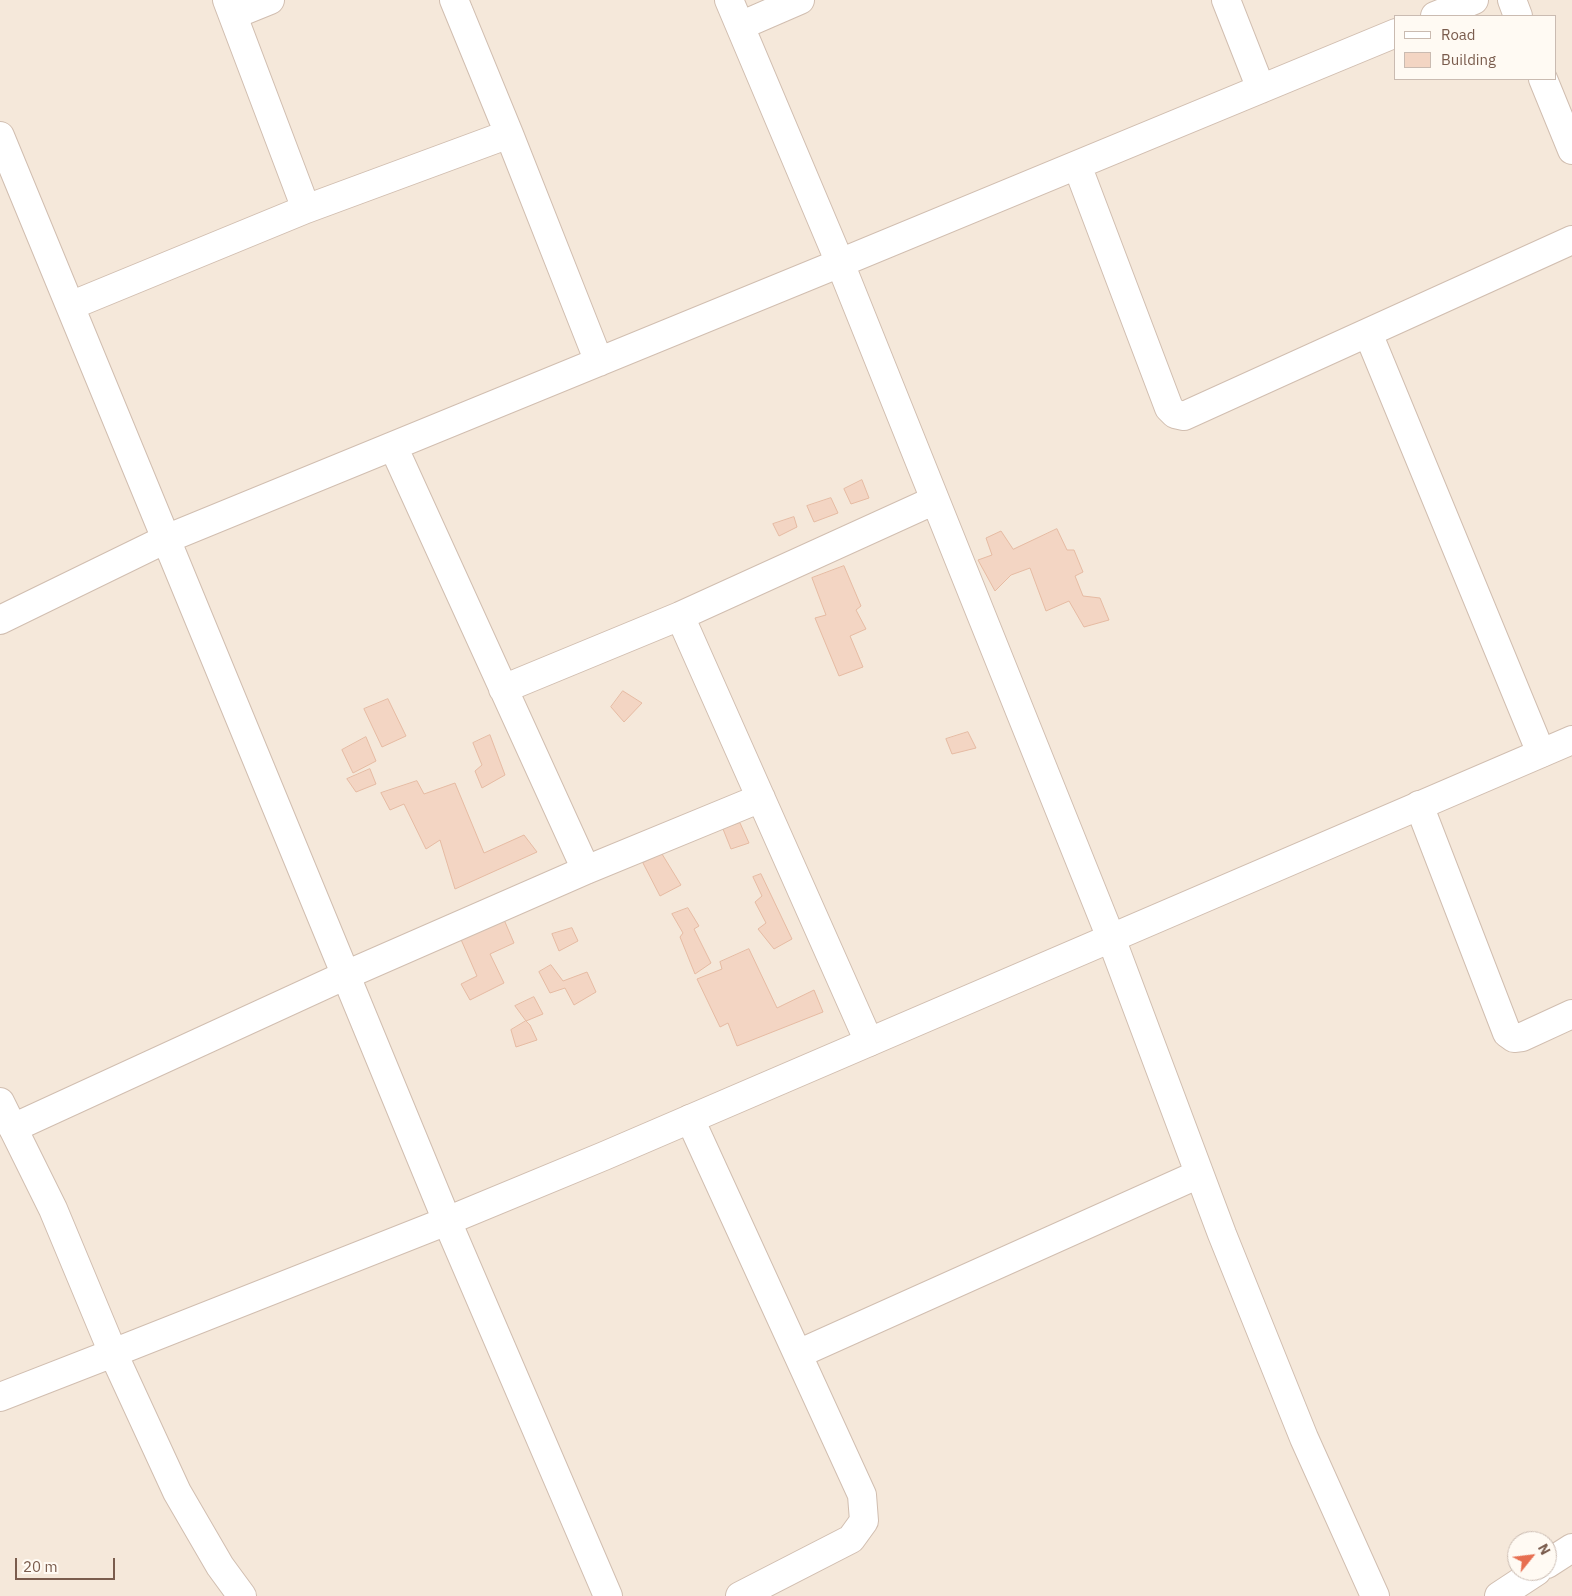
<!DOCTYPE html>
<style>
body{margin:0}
#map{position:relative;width:1572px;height:1596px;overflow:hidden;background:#fdf6ec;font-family:"IBM Plex Sans",sans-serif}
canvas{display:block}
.legend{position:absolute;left:1394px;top:15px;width:162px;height:65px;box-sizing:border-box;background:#fffaf3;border:1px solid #cabbb1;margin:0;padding:6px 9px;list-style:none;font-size:15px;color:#7a5c4d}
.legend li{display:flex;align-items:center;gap:10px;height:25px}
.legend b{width:25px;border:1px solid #cabbb1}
.north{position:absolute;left:1507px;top:1531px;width:50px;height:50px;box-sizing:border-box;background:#fffaf3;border:1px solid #cabbb1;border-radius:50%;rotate:61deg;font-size:14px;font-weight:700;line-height:20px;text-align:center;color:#7a5c4d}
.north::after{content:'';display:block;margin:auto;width:18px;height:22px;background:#e76f51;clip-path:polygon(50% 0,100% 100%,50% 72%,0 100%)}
.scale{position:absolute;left:15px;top:1558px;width:100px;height:22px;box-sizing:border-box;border:2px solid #7a5c4d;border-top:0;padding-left:6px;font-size:15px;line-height:18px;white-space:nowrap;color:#7a5c4d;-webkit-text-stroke:4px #fffaf3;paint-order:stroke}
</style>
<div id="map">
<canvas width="1572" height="1596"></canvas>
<ul class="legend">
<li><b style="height:6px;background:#fff"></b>Road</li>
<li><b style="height:14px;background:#f3d5c3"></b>Building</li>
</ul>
<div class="north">N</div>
<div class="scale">20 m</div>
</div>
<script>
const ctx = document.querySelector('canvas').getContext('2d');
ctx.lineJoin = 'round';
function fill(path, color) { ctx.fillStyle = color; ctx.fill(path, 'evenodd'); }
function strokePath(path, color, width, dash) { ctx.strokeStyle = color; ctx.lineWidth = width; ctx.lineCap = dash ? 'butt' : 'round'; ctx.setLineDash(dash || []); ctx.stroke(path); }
fill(new Path2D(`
 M 0,0 L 1572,0 L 1572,1596 L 0,1596 ZM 1396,16 L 1556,16 L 1556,79 L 1396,79 ZM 1517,1541 L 1547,1541 L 1547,1571 L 1517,1571 Z`), '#f5e8da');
const building = new Path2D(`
 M 862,480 L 869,498 L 851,504 L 844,489 Z
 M 831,498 L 838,513 L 814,522 L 807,506 Z
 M 794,517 L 797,527 L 779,536 L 773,524 Z
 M 1057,529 L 1067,550 L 1074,550 L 1083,572 L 1075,576 L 1083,596 L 1100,598 L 1109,620 L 1084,627 L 1069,601 L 1046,611 L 1030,568 L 1011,575 L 995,591 L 978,560 L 992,555 L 986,538 L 1001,531 L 1013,549 Z
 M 844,566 L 861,606 L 856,610 L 866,629 L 850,636 L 863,667 L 839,676 L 815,618 L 826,615 L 812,578 Z
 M 623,691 L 642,703 L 624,722 L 611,707 Z
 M 388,699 L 406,736 L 382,747 L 364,709 Z
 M 968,732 L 976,748 L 952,754 L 946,739 Z
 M 490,735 L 505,775 L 482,788 L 475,771 L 482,765 L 473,743 Z
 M 366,737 L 376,761 L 353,773 L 342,750 Z
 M 370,769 L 376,784 L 356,792 L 347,779 Z
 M 417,781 L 424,794 L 455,783 L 484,853 L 524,835 L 537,852 L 455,889 L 440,840 L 426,849 L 404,804 L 390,810 L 381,793 Z
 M 740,823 L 749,843 L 731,849 L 723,829 Z
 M 662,854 L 681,885 L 660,896 L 643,863 Z
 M 761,874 L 792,939 L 774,949 L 758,929 L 766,923 L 755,902 L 762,896 L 753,877 Z
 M 688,908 L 699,926 L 694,929 L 711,963 L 695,974 L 680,937 L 683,933 L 672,914 Z
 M 502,915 L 514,943 L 490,954 L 504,983 L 470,1000 L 461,984 L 477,976 L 459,935 Z
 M 572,928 L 578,941 L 559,951 L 552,934 Z
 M 749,949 L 777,1008 L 814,990 L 823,1012 L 737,1046 L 728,1023 L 720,1027 L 697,979 L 722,969 L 720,962 Z
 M 551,965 L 563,981 L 587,972 L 596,992 L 574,1005 L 565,988 L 550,993 L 539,972 Z
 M 534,997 L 543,1014 L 526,1021 L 515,1006 Z
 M 526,1021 L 530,1025 L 537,1040 L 516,1047 L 511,1030 Z`);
fill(building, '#f3d5c3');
strokePath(building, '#e6bba3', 1);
const minor = new Path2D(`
 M 227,0 L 306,209
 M 454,0 L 509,134 L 599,362
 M 729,0 L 840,263 L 1111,938 L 1222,1234 L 1304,1438 L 1375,1596
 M 1226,0 L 1261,89
 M 1512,0 L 1518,16
 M 233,15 L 270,0
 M 1435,16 L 1474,0
 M 740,26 L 800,0
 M 1543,79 L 1572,150
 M 0,136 L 447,1221 L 608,1596
 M 1077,165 L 1169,408 L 1175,414 L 1184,416 L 1572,240
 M 70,306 L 306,209 L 509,134
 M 1368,333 L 1541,753
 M 393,446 L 586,870
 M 680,616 L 869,1042
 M 0,620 L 166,539 L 840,263 L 1396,33
 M 503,689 L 680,616 L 935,500
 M 1419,805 L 1507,1033 L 1514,1038 L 1522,1037 L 1572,1014
 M 690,1119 L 862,1495 L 864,1521 L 851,1539 L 740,1596
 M 13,1128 L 346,975 L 586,870 L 761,798
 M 798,1354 L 1199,1174
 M 0,1397 L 113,1353 L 177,1492 L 220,1566 L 242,1596
 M 1547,1564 L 1572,1548
 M 1499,1596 L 1537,1571`);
const tertiary = new Path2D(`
 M 0,1102 L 53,1209 L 113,1353 L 447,1221 L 604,1156 L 1572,740`);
strokePath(minor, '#d1beb0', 30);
strokePath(tertiary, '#d1beb0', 30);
strokePath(minor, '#fff', 28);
strokePath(tertiary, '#fff', 28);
</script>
